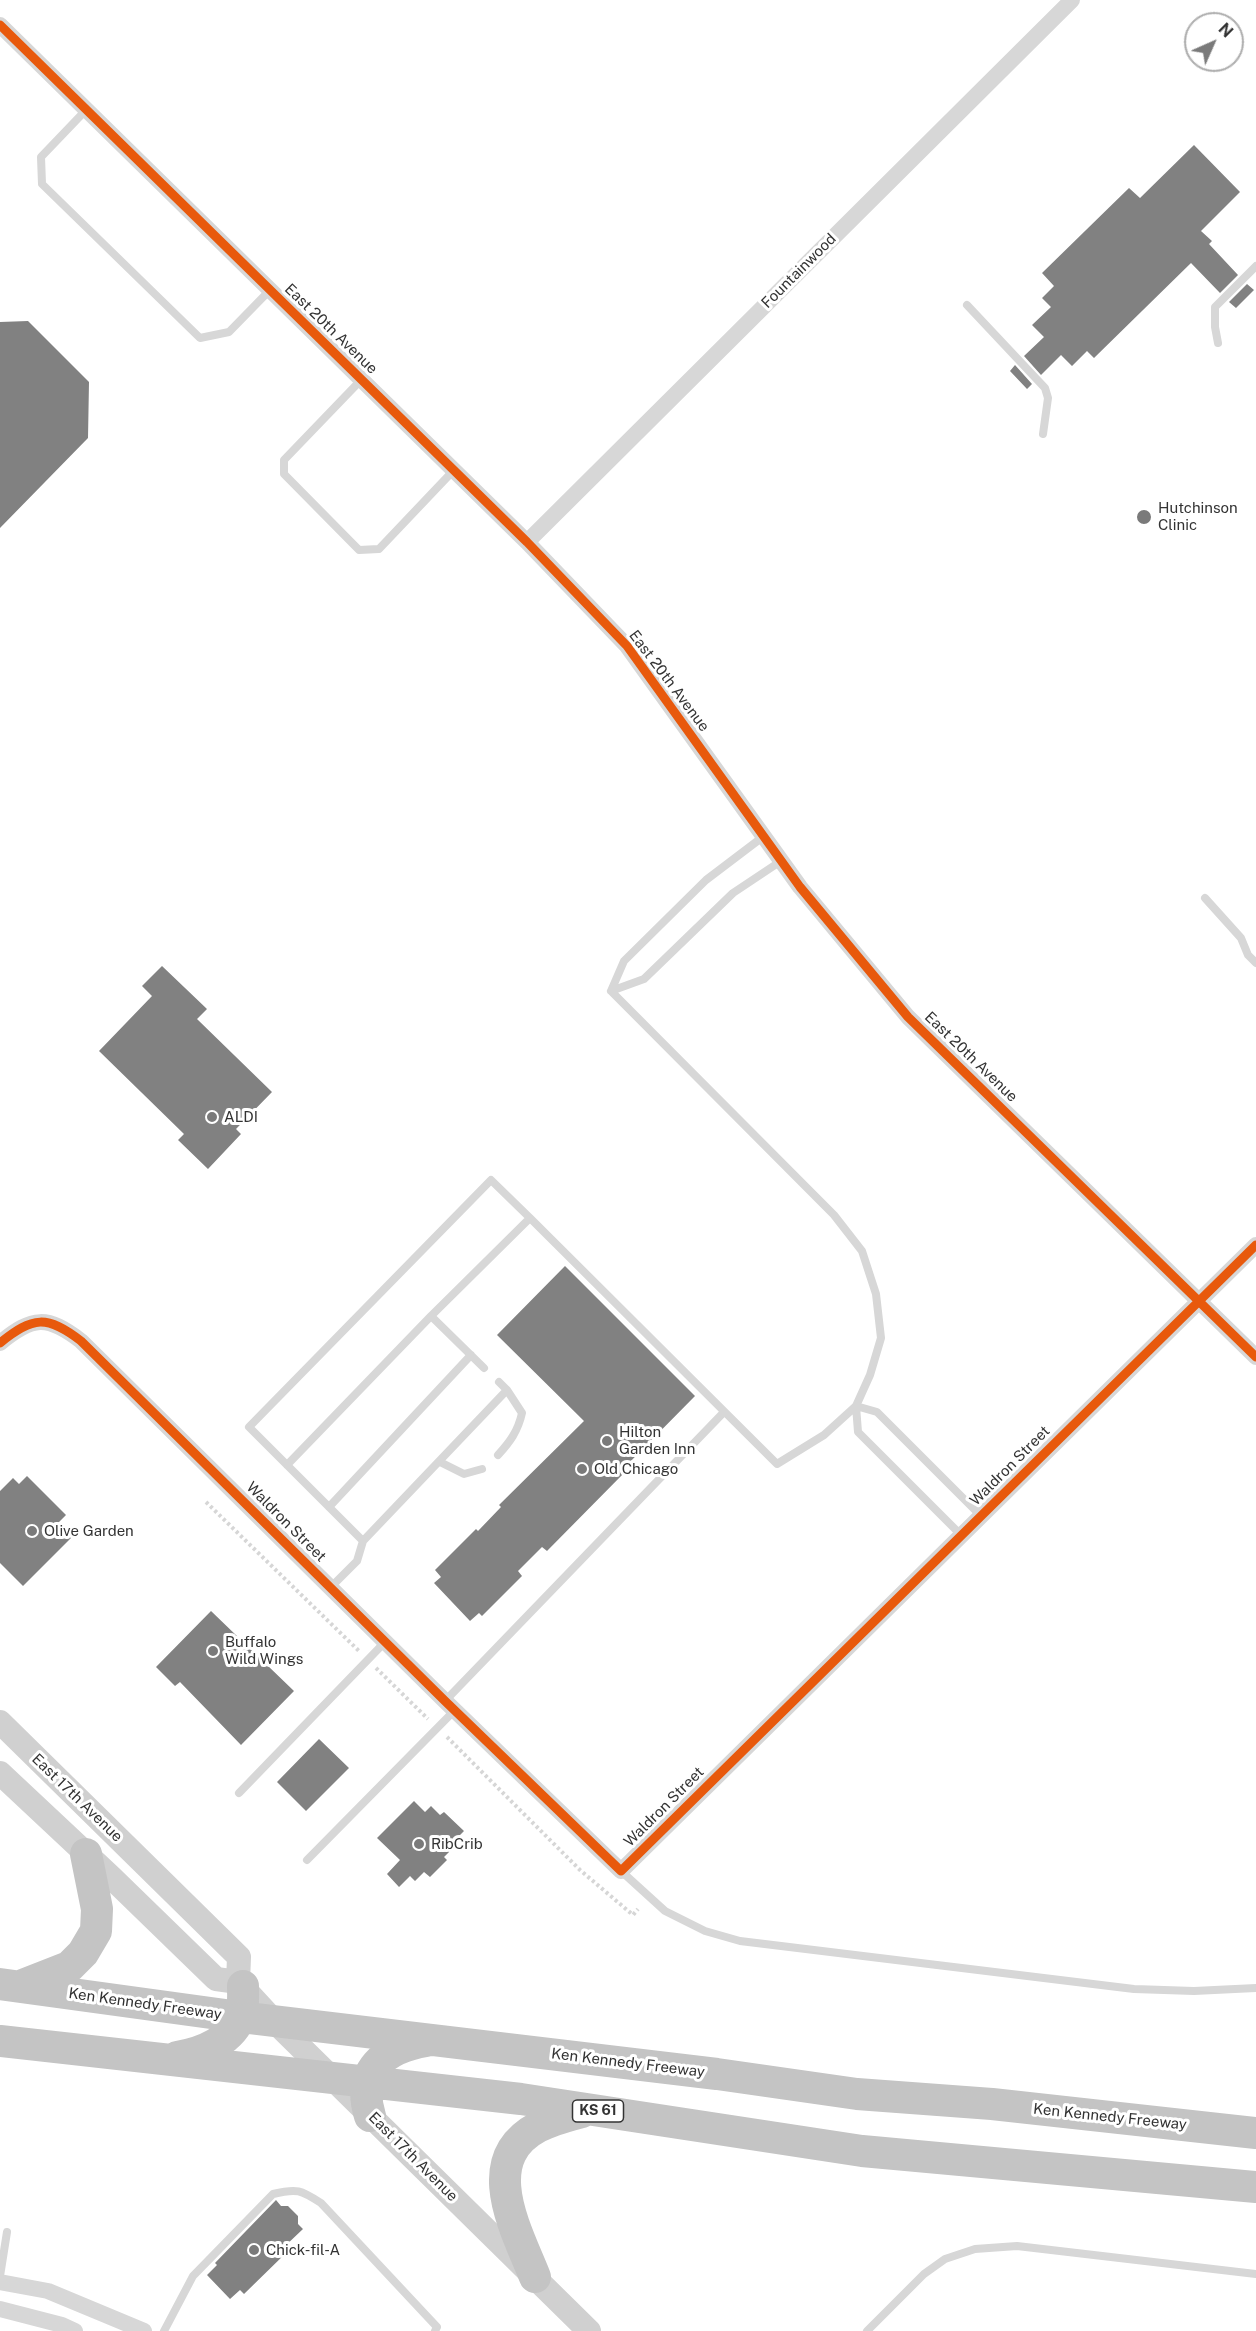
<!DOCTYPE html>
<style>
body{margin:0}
#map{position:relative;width:1256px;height:2331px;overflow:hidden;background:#fff;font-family:"Public Sans",sans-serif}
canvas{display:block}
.north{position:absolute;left:1184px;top:12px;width:60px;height:60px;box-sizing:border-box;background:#fff;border:2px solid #adadad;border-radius:50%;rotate:45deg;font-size:16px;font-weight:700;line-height:24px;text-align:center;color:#333}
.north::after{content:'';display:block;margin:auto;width:21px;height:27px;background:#7a7a7a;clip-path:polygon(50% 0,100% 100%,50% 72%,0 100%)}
</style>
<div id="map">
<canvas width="1256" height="2331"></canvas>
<div class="north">N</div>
</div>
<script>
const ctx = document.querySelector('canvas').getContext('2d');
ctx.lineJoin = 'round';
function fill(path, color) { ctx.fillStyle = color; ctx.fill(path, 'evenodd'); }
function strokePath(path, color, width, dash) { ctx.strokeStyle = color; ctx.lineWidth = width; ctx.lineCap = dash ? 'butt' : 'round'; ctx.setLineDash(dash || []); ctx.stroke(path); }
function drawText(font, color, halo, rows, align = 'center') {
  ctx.font = font + ' "Public Sans",sans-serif'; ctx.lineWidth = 6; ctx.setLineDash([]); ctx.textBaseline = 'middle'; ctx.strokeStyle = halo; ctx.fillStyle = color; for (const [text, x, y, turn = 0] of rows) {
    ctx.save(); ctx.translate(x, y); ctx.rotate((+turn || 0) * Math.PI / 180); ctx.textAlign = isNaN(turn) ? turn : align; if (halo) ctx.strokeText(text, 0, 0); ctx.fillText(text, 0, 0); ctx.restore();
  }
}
fill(new Path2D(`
 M 1194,145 L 1240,192 L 1201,231 L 1212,241 L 1209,244 L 1238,275 L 1220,293 L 1191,263 L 1094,358 L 1087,351 L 1072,366 L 1061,355 L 1041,375 L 1024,356 L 1044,337 L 1032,325 L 1051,307 L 1042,298 L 1054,286 L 1042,273 L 1129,188 L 1140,198 Z
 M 1247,284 L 1254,290 L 1236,308 L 1229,302 Z
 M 28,321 L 89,382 L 88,438 L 0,528 L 0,322 Z
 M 1015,365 L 1032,384 L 1027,389 L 1010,371 Z
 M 162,966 L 207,1009 L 197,1019 L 272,1092 L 236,1129 L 241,1134 L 208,1169 L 178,1140 L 184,1134 L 99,1051 L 152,996 L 142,986 Z
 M 565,1266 L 695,1396 L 622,1470 L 625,1472 L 547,1551 L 542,1547 L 518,1571 L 522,1576 L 482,1616 L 479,1613 L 470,1621 L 434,1583 L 441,1577 L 435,1570 L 476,1529 L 478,1531 L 501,1507 L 499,1505 L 584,1421 L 497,1335 Z
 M 27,1476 L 66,1515 L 57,1524 L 71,1538 L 23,1586 L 0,1563 L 0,1491 L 13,1478 L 19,1484 Z
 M 211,1611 L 294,1691 L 241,1745 L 180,1682 L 175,1686 L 156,1667 Z
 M 319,1739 L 349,1768 L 306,1811 L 277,1782 Z
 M 414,1801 L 425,1812 L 431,1806 L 440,1815 L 444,1812 L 464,1831 L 452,1843 L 455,1846 L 444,1857 L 447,1860 L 430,1877 L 424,1872 L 415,1881 L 410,1876 L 399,1887 L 387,1874 L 400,1860 L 377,1838 Z
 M 276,2200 L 281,2206 L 288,2206 L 298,2216 L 298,2224 L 303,2229 L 283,2248 L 287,2252 L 244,2294 L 240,2290 L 230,2299 L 207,2275 L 217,2265 L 215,2263 Z`), '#818181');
strokePath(new Path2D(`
 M 206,1502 L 360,1652
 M 376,1668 L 428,1719
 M 447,1737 L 580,1870 L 633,1915 L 638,1909`), '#d6d6d6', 4, [3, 3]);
strokePath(new Path2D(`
 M 86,110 L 41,157 L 42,184 L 200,338 L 229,332 L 270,290
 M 967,305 L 1045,388 L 1048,398 L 1043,434
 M 1218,343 L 1215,327 L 1215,307 L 1256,266
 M 361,380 L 284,460 L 284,474 L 359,550 L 379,549 L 454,470
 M 764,836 L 706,880 L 624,961 L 611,991 L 644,979 L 733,893 L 781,861
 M 1205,898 L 1241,938 L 1248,955 L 1256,963
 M 484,1368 L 431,1316 L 530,1218 L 777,1464 L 824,1435 L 856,1406 L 870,1375 L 881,1338 L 876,1294 L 862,1251 L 834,1215 L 611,991
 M 498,1455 C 510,1442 518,1431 522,1413 L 507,1390
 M 440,1462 L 464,1474 L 482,1469
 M 287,1465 L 431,1316
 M 329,1507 L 471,1355
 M 961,1535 L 858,1432 L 856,1406 L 877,1412 L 981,1516
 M 363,1541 L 249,1427 L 491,1180 L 530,1218
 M 331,1587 L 357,1561 L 363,1541 L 507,1390 L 499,1382
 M 445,1701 L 724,1412
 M 239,1793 L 385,1642
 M 307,1860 L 455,1710
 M 621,1871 L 665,1911 L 705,1931 L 740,1941 L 1134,1989 L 1194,1991 L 1256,1988
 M 0,2276 L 7,2232
 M 164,2331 L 193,2276 L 273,2194 C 297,2188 301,2190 321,2203 L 437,2327 L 435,2331
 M 867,2331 L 924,2274 L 945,2259 L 975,2249 L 1017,2246 L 1256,2274`), '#d7d7d7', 8);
strokePath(new Path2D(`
 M 0,25 L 527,542 L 627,646 L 800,887 L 908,1017 L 1256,1357
 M 527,542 L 1072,0
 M 0,1343 C 33,1316 47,1315 81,1341 L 445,1701 L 621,1871 L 1256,1245
 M 0,2282 L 48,2291 L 144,2331
 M 0,2309 L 62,2325 L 75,2331`), '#d7d7d7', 16);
strokePath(new Path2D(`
 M 0,1722 L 239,1957 L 238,1982
 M 0,1773 L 111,1877 L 216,1979 L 238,1982 L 273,2020 L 589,2331`), '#d0d0d0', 24);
strokePath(new Path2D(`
 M 0,1984 L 240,2017 L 717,2074 L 857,2094 L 992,2104 L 1256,2133
 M 23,1985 L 69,1967 L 83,1953 L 96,1931 L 97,1909 L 86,1854
 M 0,2041 L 521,2099 L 862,2151 L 1256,2187
 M 177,2057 C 202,2053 233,2041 241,2014 C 244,2005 243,1995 243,1986
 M 370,2116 C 356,2071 384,2048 426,2041
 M 535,2277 C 517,2231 476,2160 538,2127 C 551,2120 567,2116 582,2112`), '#c4c4c4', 32);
strokePath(new Path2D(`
 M 0,25 L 527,542 L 627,646 L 800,887 L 908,1017 L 1256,1357
 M 0,1343 C 33,1316 47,1315 81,1341 L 445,1701 L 621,1871 L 1256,1245`), '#e8590c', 9);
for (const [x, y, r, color] of [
 [1144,517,8,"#7a7a7a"],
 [212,1117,6,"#7a7a7a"],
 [607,1441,6,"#7a7a7a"],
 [582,1469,6,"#7a7a7a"],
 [32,1531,6,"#7a7a7a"],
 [213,1651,6,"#7a7a7a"],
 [419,1844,6,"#7a7a7a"],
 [254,2250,6,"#7a7a7a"]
]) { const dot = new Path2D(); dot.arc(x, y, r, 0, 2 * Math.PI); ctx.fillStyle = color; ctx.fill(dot); strokePath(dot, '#fff', 2); }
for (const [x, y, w] of [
 [598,2111,51]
]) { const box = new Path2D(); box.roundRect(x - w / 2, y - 11, w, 22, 4.5); ctx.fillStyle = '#fff'; ctx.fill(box); strokePath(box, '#333', 1.5); }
drawText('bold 14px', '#333', null, [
 ["KS 61",598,2111]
]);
drawText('15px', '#333', '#fff', [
 ["Fountainwood",799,271,-45],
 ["East 20th Avenue",331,329,44],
 ["East 20th Avenue",669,681,53],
 ["East 20th Avenue",971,1057,44],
 ["Waldron Street",1010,1466,-45],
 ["Waldron Street",286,1522,45],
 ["East 17th Avenue",77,1798,44],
 ["Waldron Street",664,1807,-45],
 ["Ken Kennedy Freeway",145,2004,8],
 ["Ken Kennedy Freeway",628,2063,7],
 ["Ken Kennedy Freeway",1110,2117,6],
 ["East 17th Avenue",413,2157,45]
]);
drawText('15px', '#333', '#fff', [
 ["Hutchinson",1158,508],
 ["Clinic",1158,525],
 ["ALDI",224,1117],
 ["Hilton",619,1432],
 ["Garden Inn",619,1449],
 ["Old Chicago",594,1469],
 ["Olive Garden",44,1531],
 ["Buffalo",225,1642],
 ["Wild Wings",225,1659],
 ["RibCrib",431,1844],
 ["Chick-fil-A",266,2250]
], 'left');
</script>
